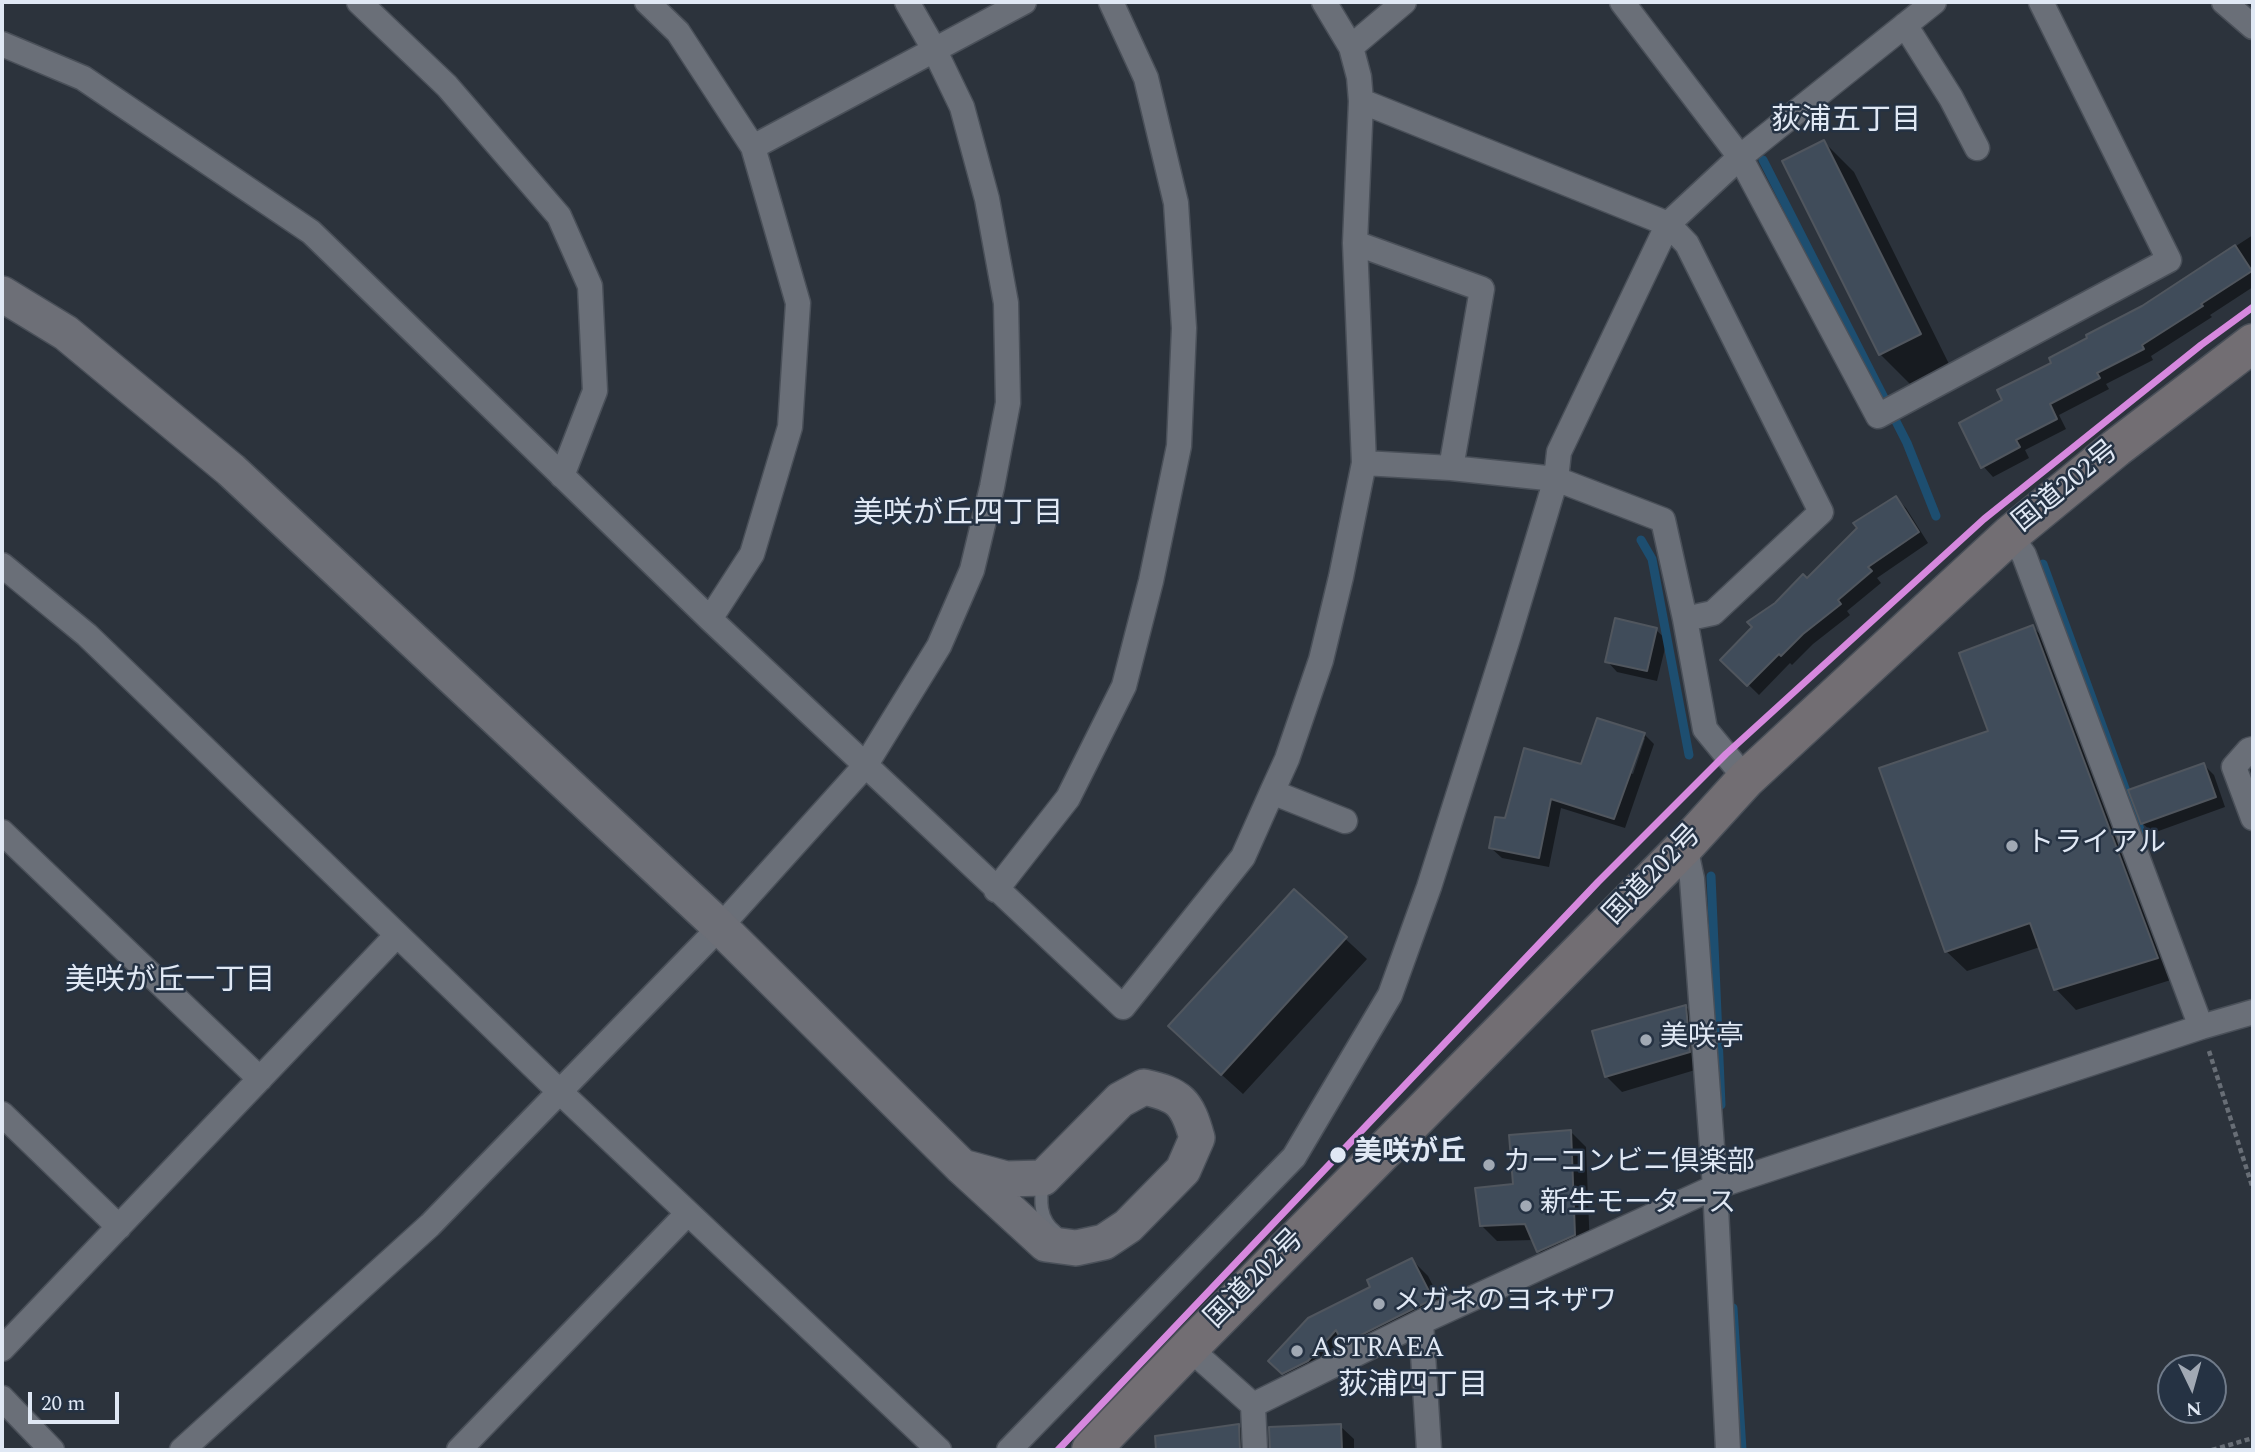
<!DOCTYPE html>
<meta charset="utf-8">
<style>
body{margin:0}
#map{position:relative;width:2255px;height:1452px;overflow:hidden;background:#2c333c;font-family:Spectral,serif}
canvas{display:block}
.frame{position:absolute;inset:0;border:4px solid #e0e8f4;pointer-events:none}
.north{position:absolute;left:2157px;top:1354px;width:70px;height:70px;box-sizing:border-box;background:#253243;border:2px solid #707b8a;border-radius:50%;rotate:175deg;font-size:19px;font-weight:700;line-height:28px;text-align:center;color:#e0e8f4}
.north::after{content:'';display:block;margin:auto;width:24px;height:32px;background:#a1a9b4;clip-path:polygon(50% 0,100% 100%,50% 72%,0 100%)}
.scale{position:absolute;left:28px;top:1392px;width:91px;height:32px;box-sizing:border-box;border:4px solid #e0e8f4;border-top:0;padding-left:9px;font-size:21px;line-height:24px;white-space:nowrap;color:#e0e8f4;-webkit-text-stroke:5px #253243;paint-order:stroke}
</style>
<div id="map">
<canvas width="2255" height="1452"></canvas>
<div class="frame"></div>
<div class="north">N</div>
<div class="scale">20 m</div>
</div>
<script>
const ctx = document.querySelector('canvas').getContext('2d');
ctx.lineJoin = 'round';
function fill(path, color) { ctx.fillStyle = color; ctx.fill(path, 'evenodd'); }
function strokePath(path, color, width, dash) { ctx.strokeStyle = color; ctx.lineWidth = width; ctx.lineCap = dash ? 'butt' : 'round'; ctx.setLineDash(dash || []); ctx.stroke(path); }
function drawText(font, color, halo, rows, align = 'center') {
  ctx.font = font + ' Spectral,"Noto Sans JP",serif'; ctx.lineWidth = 5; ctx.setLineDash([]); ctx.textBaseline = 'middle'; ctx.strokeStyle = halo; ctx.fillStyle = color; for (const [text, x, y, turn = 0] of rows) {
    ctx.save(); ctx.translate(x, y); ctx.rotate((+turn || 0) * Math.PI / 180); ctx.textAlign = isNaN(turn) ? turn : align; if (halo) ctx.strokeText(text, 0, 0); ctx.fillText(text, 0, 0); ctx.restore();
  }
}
fill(new Path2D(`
 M 1824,142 L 1854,172 L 1949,364 L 1910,384 L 1880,354 Z
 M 2253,235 L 2253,287 L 2210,315 L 2212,317 L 2151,356 L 2153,360 L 2106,384 L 2109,389 L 2059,415 L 2066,429 L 2025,450 L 2029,458 L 1993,477 L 1983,466 L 2004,401 L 2054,364 Z
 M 1896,498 L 1906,508 L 1928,543 L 1877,578 L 1881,583 L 1847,611 L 1850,615 L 1813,644 L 1792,665 L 1790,663 L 1759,695 L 1723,660 Z
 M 2033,627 L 2053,648 L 2177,978 L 2076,1010 L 2056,989 L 2040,947 L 1967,971 L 1946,951 L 1990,732 Z
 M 1656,630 L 1667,640 L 1657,681 L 1617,672 L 1607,661 Z
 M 1644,734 L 1654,744 L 1625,828 L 1561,808 L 1549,867 L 1502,858 L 1491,848 L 1506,820 L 1583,766 ZM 1641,738 L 1645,738 L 1633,774 L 1630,773 Z
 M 2204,765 L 2214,775 L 2225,807 L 2153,833 L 2142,823 Z
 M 1294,891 L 1367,959 L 1243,1094 L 1191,1047 Z
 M 1686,1007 L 1702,1023 L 1705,1067 L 1622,1092 L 1606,1076 Z
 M 1570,1131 L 1586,1147 L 1590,1250 L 1554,1267 L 1538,1251 L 1533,1240 L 1497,1241 L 1481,1225 Z
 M 1412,1260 L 1428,1276 L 1448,1315 L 1286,1377 L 1270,1361 Z
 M 1238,1425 L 1252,1439 L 1253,1450 L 1185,1450 L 1185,1433 Z
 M 1340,1426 L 1354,1439 L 1354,1450 L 1270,1450 L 1271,1429 Z`), '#0007');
strokePath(new Path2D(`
 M 1763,160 L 1907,443 L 1936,516
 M 1641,540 L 1652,559 L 1689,755
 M 2043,564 L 2142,835
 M 1711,876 L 1721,1105
 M 1733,1308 L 1742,1450`), '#1d4e70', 9);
const building = new Path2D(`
 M 1824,140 L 1921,334 L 1879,355 L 1782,161 Z
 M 2235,245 L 2252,271 L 2201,304 L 2203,306 L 2142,345 L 2144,349 L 2097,373 L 2100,378 L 2050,404 L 2057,419 L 2016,440 L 2020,447 L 1981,468 L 1959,423 L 2002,400 L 1997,390 L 2051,363 L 2049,358 L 2087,338 L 2086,335 L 2142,306 Z
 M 1896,496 L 1919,532 L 1868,567 L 1872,571 L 1838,600 L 1841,604 L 1803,634 L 1781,656 L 1779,654 L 1747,686 L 1720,660 L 1752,627 L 1747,622 L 1775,603 L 1803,574 L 1807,578 L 1857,528 L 1853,523 Z
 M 1615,618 L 1657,628 L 1647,671 L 1605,662 Z
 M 2033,625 L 2158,958 L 2054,990 L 2030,923 L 1945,952 L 1879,768 L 1988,731 L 1959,653 Z
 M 1597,718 L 1645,733 L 1614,819 L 1551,799 L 1539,858 L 1489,848 L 1495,817 L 1505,818 L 1524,748 L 1581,764 Z
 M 2204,763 L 2216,797 L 2141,824 L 2128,790 Z
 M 1294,889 L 1347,937 L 1221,1075 L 1168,1026 Z
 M 1686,1005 L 1690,1052 L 1605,1077 L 1592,1031 Z
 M 1571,1130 L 1575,1235 L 1537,1252 L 1525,1224 L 1480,1226 L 1475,1188 L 1513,1184 L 1509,1135 Z
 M 1412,1258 L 1433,1299 L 1343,1344 L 1336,1330 L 1308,1361 L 1282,1374 L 1268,1361 L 1308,1318 L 1370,1287 L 1367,1280 Z
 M 1239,1424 L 1240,1450 L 1156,1450 L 1155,1436 Z
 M 1341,1424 L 1342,1450 L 1270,1450 L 1269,1427 Z`);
fill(building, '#404c5a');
strokePath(building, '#50565e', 2);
const lane = new Path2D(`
 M 1043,1180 C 1040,1200 1039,1219 1056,1232`);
const street = new Path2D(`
 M 359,2 L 447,86 L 559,216 L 590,286 L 595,391 L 562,476
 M 647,2 L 678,32 L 753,147 L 798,303 L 790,427 L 752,554 L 710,619
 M 1622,2 L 1740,157 L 1878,416 L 2169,260 L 2041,2
 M 2224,2 L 2253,27
 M 1905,25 L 1951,98 L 1977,148
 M 2,44 L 83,78 L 311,232 L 710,619 L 1123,1007 L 1243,857 L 1272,792 L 1287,759 L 1321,660 L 1341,577 L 1364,463 L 1355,243 L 1361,101 L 1359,77 L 1351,47 L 1324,2
 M 1351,47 L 1404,2
 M 1361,101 L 1668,224 L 1687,244 L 1821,512 L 1713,613 L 1685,619
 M 753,147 L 1024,2
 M 1355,243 L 1482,289 L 1451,468
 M 1364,463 L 1451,468 L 1556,479 L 1663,520 L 1685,619 L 1705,729 L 1746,779
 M 2,565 L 87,635 L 559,1091 L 939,1450
 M 2253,749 L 2249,750 L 2234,767 L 2253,818
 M 1272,792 L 1345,821
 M 2,832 L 260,1079
 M 1685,846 L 1692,879 L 1715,1187 L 1728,1450
 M 996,890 L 1068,798 L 1124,686 L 1151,581 L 1179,446 L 1184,328 L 1176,203 L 1146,78 L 1111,2
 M 2201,1027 L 2253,1012
 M 2,1114 L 119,1227
 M 1421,1322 L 1429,1450
 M 1189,1348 L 1253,1405 L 1421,1322 L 1715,1187 L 2201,1027 L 2024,555 L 2010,535
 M 2,1349 L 397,935
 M 2,1398 L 52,1450
 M 1253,1405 L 1255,1450
 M 182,1450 L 430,1225 L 720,927 L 865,766 L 939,646 L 972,570 L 992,487 L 1008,403 L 1006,303 L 987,199 L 962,107 L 934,49 L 907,2
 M 459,1450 L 688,1213
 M 1009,1450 L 1294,1157 L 1390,995 L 1429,887 L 1509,635 L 1556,479 L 1559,452 L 1668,224 L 1740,157 L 1934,2`);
const secondary = new Path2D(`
 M 2,294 L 66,333 L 231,470 L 720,927 L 962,1167 L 1046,1244 L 1076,1248 L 1104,1242 L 1128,1226 L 1183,1170 L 1197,1138 C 1187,1102 1180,1095 1144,1087 L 1120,1100 L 1043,1178 L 1006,1179 L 962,1167`);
const highway = new Path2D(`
 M 1091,1450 L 1189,1348 L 1685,846 L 1746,779 L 2010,535 L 2116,448 L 2253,343`);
strokePath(lane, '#4a5059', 15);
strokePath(street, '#4a5059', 27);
strokePath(secondary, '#4a5059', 38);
strokePath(highway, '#4a5059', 41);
strokePath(new Path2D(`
 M 2209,1051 L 2253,1189
 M 2212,1450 L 2253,1438`), '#686e76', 4.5, [5, 3.5]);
strokePath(lane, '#6a6f78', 12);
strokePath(street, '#6a6f78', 24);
strokePath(secondary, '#6d6f77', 35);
strokePath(highway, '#726e73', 38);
strokePath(new Path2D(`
 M 1058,1450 L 1598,882 L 1726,754 L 1984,519 L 2201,345 L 2253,307`), '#d688de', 7);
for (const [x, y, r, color] of [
 [2012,846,7,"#a1a9b4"],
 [1646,1040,7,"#a1a9b4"],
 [1338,1155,9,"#e0e8f4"],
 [1489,1165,7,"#a1a9b4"],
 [1526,1206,7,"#a1a9b4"],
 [1379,1304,7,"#a1a9b4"],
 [1297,1351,7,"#a1a9b4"]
]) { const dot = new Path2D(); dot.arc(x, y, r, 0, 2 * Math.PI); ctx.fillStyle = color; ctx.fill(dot); strokePath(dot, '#253243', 2.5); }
drawText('28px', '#e0e8f4', '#253243', [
 ["国道202号",2067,488,-39],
 ["国道202号",1654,876,-46],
 ["国道202号",1256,1280,-45]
]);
drawText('28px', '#e0e8f4', '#253243', [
 ["トライアル",2026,846],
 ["美咲亭",1660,1040],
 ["カーコンビニ倶楽部",1503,1165],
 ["新生モータース",1540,1206],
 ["メガネのヨネザワ",1393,1304],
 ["ASTRAEA",1311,1351]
], 'left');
drawText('bold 28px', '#e0e8f4', '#253243', [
 ["美咲が丘",1354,1155]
], 'left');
drawText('30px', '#e0e8f4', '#253243', [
 ["荻浦五丁目",1846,123],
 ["美咲が丘四丁目",958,516],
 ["美咲が丘一丁目",170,983],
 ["荻浦四丁目",1413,1388]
]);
</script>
